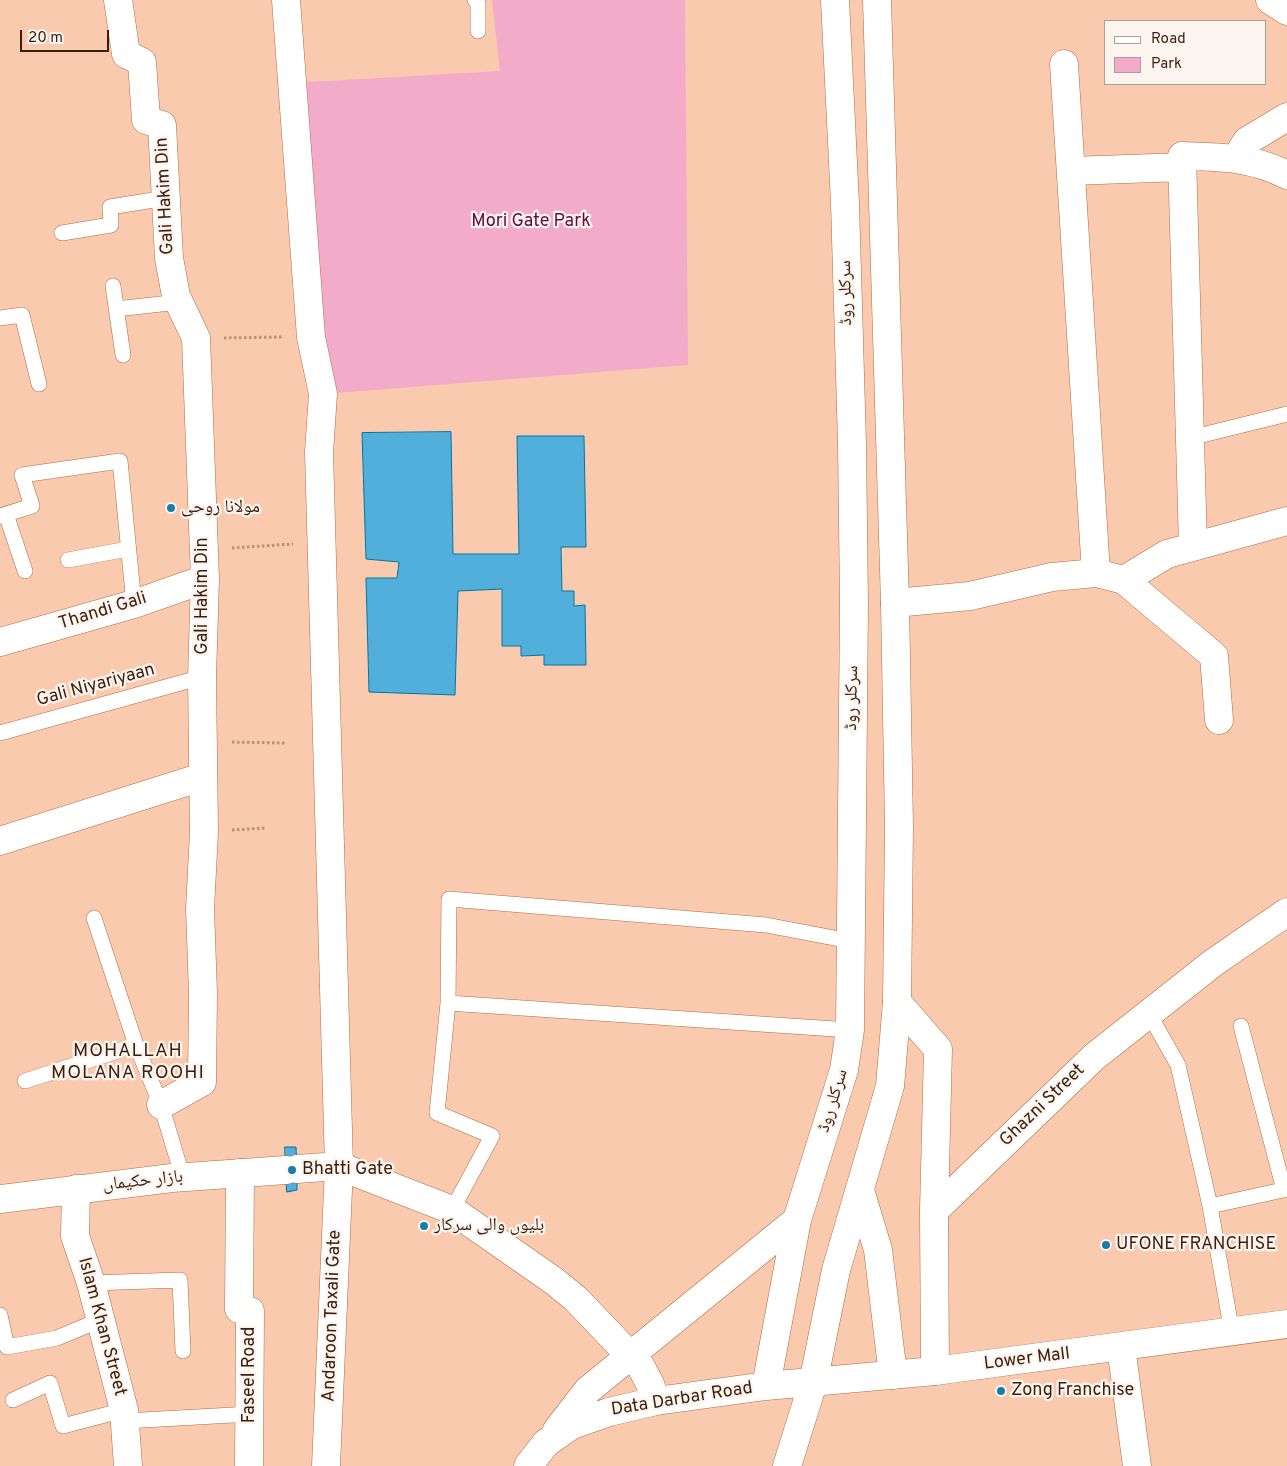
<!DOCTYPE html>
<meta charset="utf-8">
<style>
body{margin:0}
#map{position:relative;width:1287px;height:1466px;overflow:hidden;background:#f9caae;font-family:Overpass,sans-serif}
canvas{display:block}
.legend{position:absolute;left:1104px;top:20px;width:162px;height:65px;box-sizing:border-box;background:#fcf4ef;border:1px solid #af9e94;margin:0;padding:6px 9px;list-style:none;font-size:15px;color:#3b1e0b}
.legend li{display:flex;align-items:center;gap:10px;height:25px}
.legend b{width:25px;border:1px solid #af9e94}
.scale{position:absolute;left:20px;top:30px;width:89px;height:22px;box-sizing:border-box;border:2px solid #3b1e0b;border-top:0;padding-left:6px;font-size:15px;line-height:18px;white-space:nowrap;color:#3b1e0b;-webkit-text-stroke:4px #fcf4ef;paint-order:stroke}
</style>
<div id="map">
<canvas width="1287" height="1466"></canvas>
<ul class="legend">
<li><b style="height:6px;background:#fff"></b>Road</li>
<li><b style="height:14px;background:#f3abca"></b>Park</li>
</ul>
<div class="scale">20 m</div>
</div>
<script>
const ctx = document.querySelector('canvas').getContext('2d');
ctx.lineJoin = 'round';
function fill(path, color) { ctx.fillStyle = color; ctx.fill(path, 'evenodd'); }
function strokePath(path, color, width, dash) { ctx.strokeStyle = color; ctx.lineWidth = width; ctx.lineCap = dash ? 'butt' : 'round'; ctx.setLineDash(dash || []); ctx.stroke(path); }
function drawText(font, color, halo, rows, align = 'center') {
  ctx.font = font + ' Overpass,"Noto Naskh Arabic",sans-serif'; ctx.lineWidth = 4.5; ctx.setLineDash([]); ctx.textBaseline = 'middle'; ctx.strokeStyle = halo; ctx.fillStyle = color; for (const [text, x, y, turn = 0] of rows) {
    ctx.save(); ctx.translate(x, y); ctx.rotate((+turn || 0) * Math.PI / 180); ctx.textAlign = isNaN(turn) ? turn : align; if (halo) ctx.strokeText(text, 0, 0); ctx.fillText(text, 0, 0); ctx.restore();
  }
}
fill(new Path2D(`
 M 492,0 L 685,0 L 688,365 L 323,394 L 292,83 L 500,71 Z`), '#f3abca');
const building = new Path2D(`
 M 451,432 L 453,554 L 519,554 L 517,436 L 584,436 L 586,547 L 561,547 L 562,591 L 574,591 L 574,606 L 585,605 L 586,665 L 544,665 L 544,655 L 521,656 L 521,646 L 502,646 L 502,589 L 458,591 L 455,695 L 369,692 L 366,578 L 397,578 L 399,562 L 366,559 L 362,433 Z
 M 285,1147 L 296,1147 L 297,1169 L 297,1190 L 287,1192 Z`);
fill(building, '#52aedb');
strokePath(building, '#0076a0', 1);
const service = new Path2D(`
 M 475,0 L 478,3 L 478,31
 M 62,233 L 111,225 L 110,207 L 166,198
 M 113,286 L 123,355
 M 116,309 L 179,302
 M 0,318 L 22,315 L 39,384
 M 1190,438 L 1287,414
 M 6,514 L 25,571
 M 0,516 L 32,506 L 22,475 L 120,461 L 134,604
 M 68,560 L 128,549
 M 0,733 L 202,677
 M 94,918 L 136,1045 L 161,1105 L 183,1178
 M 448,1003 L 850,1030
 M 1149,1014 L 1178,1065 L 1210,1206 L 1232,1333
 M 1241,1026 L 1284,1190
 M 25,1081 L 136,1045
 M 1210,1206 L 1287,1189
 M 452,1210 L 492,1136 L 437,1113 L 448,1003 L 449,899 L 766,925 L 850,941
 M 91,1283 L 180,1280 L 183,1351
 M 0,1315 L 7,1347 L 57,1338 L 100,1320
 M 13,1400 L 50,1383 L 63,1426 L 124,1410
 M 125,1421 L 251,1414`);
const minor = new Path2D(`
 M 118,0 L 126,54 L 142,62 L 146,120 L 162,125 L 169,258 L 176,296 L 196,338 L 205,579 L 202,677 L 204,832 L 200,909 L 203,993 L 202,1082 L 161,1105
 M 286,0 L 311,337 L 323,394 L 319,452 L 339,1166 L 326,1466
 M 1237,157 L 1247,141 L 1287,117
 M 1071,171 L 1183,167
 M 1193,546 L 1182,156 C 1221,157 1251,157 1287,175
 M 1096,573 L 1124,580 L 1214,656 L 1219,720
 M 1124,580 L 1167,554 L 1287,521
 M 895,603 L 970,596 L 1052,577 L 1096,573 L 1064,64
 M 0,642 L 134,604 L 205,579
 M 0,841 L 202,777
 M 897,1002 L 938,1049 L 934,1211
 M 240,1173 L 239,1309 L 250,1311 L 249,1466
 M 76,1189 L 75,1236 L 91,1283 L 124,1410 L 128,1466
 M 1121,1347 L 1137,1466
 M 935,1371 L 934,1211 L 1094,1057 L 1213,963 L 1287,912`);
const tertiary = new Path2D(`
 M 1270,0 L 1287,11
 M 297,1169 L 339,1166 L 452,1210 L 554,1281 L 576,1299 L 641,1367 L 650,1384 L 656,1401
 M 0,1199 L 172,1178 L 286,1170`);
const primary = new Path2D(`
 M 860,1190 L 878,1250 L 893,1375
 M 766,1386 L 797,1220 L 844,1070 L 850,1030 L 854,603 L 852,443 L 845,203 L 835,0
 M 557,1430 L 588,1390 L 797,1220
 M 528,1466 L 546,1443 L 572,1425 L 609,1412 L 656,1401 L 766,1386 L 935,1371 L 1287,1324
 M 787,1466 L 813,1383 L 836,1270 L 890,1086 L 897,1002 L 899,827 L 895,603 L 877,0`);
strokePath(service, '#b26c3e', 16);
strokePath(minor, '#b26c3e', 29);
strokePath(tertiary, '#b26c3e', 29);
strokePath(primary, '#b26c3e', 29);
strokePath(new Path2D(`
 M 224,338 L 283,337
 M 232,548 L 293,544
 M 232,742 L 285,743
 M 232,830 L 265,828`), '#ba9178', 3, [2.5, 2.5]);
strokePath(service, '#fff', 15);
strokePath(minor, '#fff', 28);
strokePath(tertiary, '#fff', 28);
strokePath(primary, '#fff', 28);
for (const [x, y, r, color] of [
 [171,508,5,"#177ea8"],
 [292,1170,5,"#177ea8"],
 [424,1226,5,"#177ea8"],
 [1106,1245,5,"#177ea8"],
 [1001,1391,5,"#177ea8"]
]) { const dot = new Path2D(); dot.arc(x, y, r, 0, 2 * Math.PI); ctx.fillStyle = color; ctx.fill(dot); strokePath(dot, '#fcf4ef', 2); }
drawText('18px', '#3b1e0b', '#fcf4ef', [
 ["Gali Hakim Din",166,196,-93],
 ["سرکلر روڈ",847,293,-91],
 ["Gali Hakim Din",203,596,-90],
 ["Thandi Gali",103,612,-17],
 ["Gali Niyariyaan",96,686,-15],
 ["سرکلر روڈ",853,698,-89],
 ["سرکلر روڈ",834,1101,-73],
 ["Ghazni Street",1043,1106,-44],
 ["بازار حکیماں",143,1182,-6],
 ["Andaroon Taxali Gate",333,1316,-88],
 ["Islam Khan Street",101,1327,75],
 ["Lower Mall",1027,1360,-7],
 ["Faseel Road",250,1375,-90],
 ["Data Darbar Road",682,1400,-9]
]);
drawText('18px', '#650b3f', '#fcf4ef', [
 ["Mori Gate Park",531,222]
]);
drawText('18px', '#3b1e0b', '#fcf4ef', [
 ["مولانا روحی",181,508],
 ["Bhatti Gate",302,1170],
 ["بلیوں والی سرکار",434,1226],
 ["UFONE FRANCHISE",1116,1245],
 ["Zong Franchise",1011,1391]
], 'left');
ctx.letterSpacing = '1px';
drawText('19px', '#3b1e0b', '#fcf4ef', [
 ["MOHALLAH",128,1052],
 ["MOLANA ROOHI",128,1074]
]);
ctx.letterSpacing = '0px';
</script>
